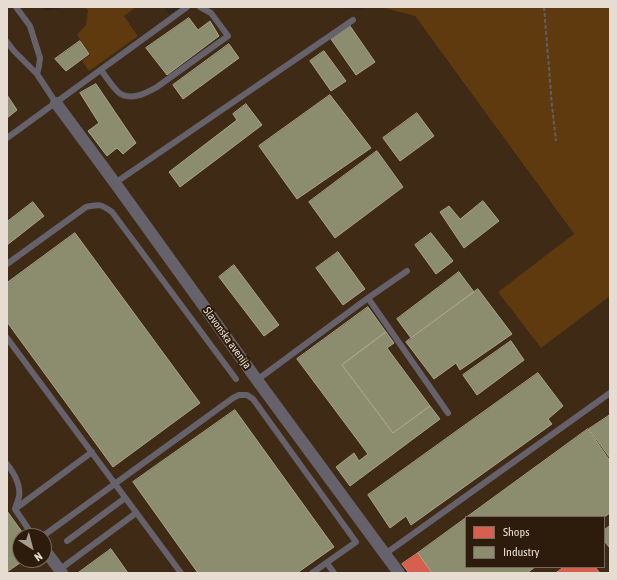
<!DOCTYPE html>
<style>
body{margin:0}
#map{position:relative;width:617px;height:580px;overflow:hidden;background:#2f261e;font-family:"Asap Condensed",sans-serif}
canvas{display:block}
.frame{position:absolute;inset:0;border:8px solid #e7dcd1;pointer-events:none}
.legend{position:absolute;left:465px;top:516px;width:140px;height:52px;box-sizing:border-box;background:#2d1c0c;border:1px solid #77695b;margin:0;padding:5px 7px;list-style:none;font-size:12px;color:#e7dcd1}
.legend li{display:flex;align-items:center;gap:8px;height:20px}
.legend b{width:20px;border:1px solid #77695b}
.north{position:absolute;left:12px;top:528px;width:40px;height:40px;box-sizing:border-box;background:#2d1c0c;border:1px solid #77695b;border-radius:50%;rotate:144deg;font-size:11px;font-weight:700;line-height:16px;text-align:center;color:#e7dcd1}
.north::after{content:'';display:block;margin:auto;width:14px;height:18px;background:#a79c92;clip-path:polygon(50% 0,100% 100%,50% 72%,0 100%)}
</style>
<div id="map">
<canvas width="617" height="580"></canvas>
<div class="frame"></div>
<ul class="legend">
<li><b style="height:11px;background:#d6604d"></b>Shops</li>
<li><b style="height:11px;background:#8c8c6e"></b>Industry</li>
</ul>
<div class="north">N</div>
</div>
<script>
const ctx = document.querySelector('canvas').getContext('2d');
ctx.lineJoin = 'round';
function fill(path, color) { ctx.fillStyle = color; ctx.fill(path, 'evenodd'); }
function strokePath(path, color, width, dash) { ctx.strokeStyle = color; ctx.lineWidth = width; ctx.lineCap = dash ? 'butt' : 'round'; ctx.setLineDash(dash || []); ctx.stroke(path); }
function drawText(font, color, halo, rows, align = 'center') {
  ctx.font = font + ' "Asap Condensed",sans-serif'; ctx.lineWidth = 4; ctx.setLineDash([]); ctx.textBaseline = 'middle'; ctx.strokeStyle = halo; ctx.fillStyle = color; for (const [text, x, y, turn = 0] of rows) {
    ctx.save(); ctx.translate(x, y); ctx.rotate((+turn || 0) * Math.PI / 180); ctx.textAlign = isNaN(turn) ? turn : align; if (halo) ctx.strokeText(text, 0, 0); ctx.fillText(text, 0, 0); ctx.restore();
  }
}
fill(new Path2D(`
 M 7,7 L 43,7 L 46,11 L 65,7 L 85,7 L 88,10 L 86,25 L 138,35 L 124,16 L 136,7 L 164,7 L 169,14 L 182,7 L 333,7 L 361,10 L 366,7 L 380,7 L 415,16 L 574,235 L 498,292 L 541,348 L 610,296 L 610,573 L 7,573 ZM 466,517 L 604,517 L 604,567 L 466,567 ZM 20,536 L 44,536 L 44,560 L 20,560 Z`), '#3f2a16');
fill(new Path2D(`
 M 85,7 L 136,7 L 124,16 L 138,36 L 89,71 L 82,61 L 90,55 L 77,35 L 86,25 L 88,10 Z
 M 380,7 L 610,7 L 610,296 L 541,348 L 498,292 L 574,234 L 415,16 Z`), '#5f3a0f');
const shops = new Path2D(`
 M 418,553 L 432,573 L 409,573 L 402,564 Z
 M 564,567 L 595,567 L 600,573 L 556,573 Z`);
fill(shops, '#d6604d');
strokePath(shops, '#db8575', 1);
const industry = new Path2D(`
 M 189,18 L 198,30 L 210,21 L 219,36 L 167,75 L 146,48 Z
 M 350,26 L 375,62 L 356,75 L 331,39 Z
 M 80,41 L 89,54 L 66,71 L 55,59 Z
 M 229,44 L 239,58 L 183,99 L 173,85 Z
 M 324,51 L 346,81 L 331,91 L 310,61 Z
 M 96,84 L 136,143 L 123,154 L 117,148 L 107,156 L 88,131 L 99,123 L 80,93 Z
 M 7,95 L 17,110 L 7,118 Z
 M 330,95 L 371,148 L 297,199 L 259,146 Z
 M 246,104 L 262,125 L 180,187 L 169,172 L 237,120 L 233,114 Z
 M 417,113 L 434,136 L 400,161 L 383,138 Z
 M 377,151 L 403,187 L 335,238 L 309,202 Z
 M 483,201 L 499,221 L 464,248 L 440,212 L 449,206 L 460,219 Z
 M 33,202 L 44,216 L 7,245 L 7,222 Z
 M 75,233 L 200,403 L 113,467 L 7,322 L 7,283 Z
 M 431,233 L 453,261 L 436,274 L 415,245 Z
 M 338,252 L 365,289 L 343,305 L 316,268 Z
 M 234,265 L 279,325 L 264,336 L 219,277 Z
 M 459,272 L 474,292 L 411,338 L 397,319 Z
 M 478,289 L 512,334 L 460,370 L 456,363 L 434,379 L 406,342 Z
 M 368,307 L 386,332 L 342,365 L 393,433 L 430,406 L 440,419 L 350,486 L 336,467 L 354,453 L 359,461 L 368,454 L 297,359 Z
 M 386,332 L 394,343 L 387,348 L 430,406 L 393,433 L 342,365 Z
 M 511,341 L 524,360 L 477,395 L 463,375 Z
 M 538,373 L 563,406 L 548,419 L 552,424 L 411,525 L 406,516 L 390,528 L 368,495 Z
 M 235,410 L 334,547 L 297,573 L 198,573 L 133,482 Z
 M 610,415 L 610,458 L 589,429 Z
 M 588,429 L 610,461 L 610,513 L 604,517 L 467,517 Z
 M 7,511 L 25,536 L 20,536 L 20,560 L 24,560 L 7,572 Z
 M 466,518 L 466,567 L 535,567 L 527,573 L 432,573 L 418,553 Z
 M 610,526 L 610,548 L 604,541 L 604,530 Z
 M 111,549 L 128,573 L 78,573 Z`);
fill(industry, '#8c8c6e');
strokePath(industry, '#a7a48c', 1);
strokePath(new Path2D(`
 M 544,7 L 552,106 L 556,141`), '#625d61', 2, [4, 2]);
strokePath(new Path2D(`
 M 16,7 L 30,26 L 40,58 L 39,66 L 37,74
 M 7,42 L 14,51 L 37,74 L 56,103
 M 101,70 C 106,77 112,86 118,92 C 130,102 146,93 157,87 L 228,36 L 211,13 L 200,7
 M 7,138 L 187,7
 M 115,183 L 353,20
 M 7,264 L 86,207 C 99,204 101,204 112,212 L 236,379
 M 368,298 L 448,413
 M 7,338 L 181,573
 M 257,380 L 368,298 L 407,271
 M 7,464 C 14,473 21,485 19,497 C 18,501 16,505 15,509 L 33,536
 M 15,509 L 92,452
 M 43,536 L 233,398 L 239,395 L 247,395 L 253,399 L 356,542 L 312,573
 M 67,541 L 125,498
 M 385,554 L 610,393
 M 327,563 L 334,573
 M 59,570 L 136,513`), '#66626c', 6);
strokePath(new Path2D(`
 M 56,103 L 115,183 L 257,380 L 399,573
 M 44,549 L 62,573`), '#66626c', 12);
drawText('11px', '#e7dcd1', '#2d1c0c', [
 ["Slavonska avenija",227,338,54]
]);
</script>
